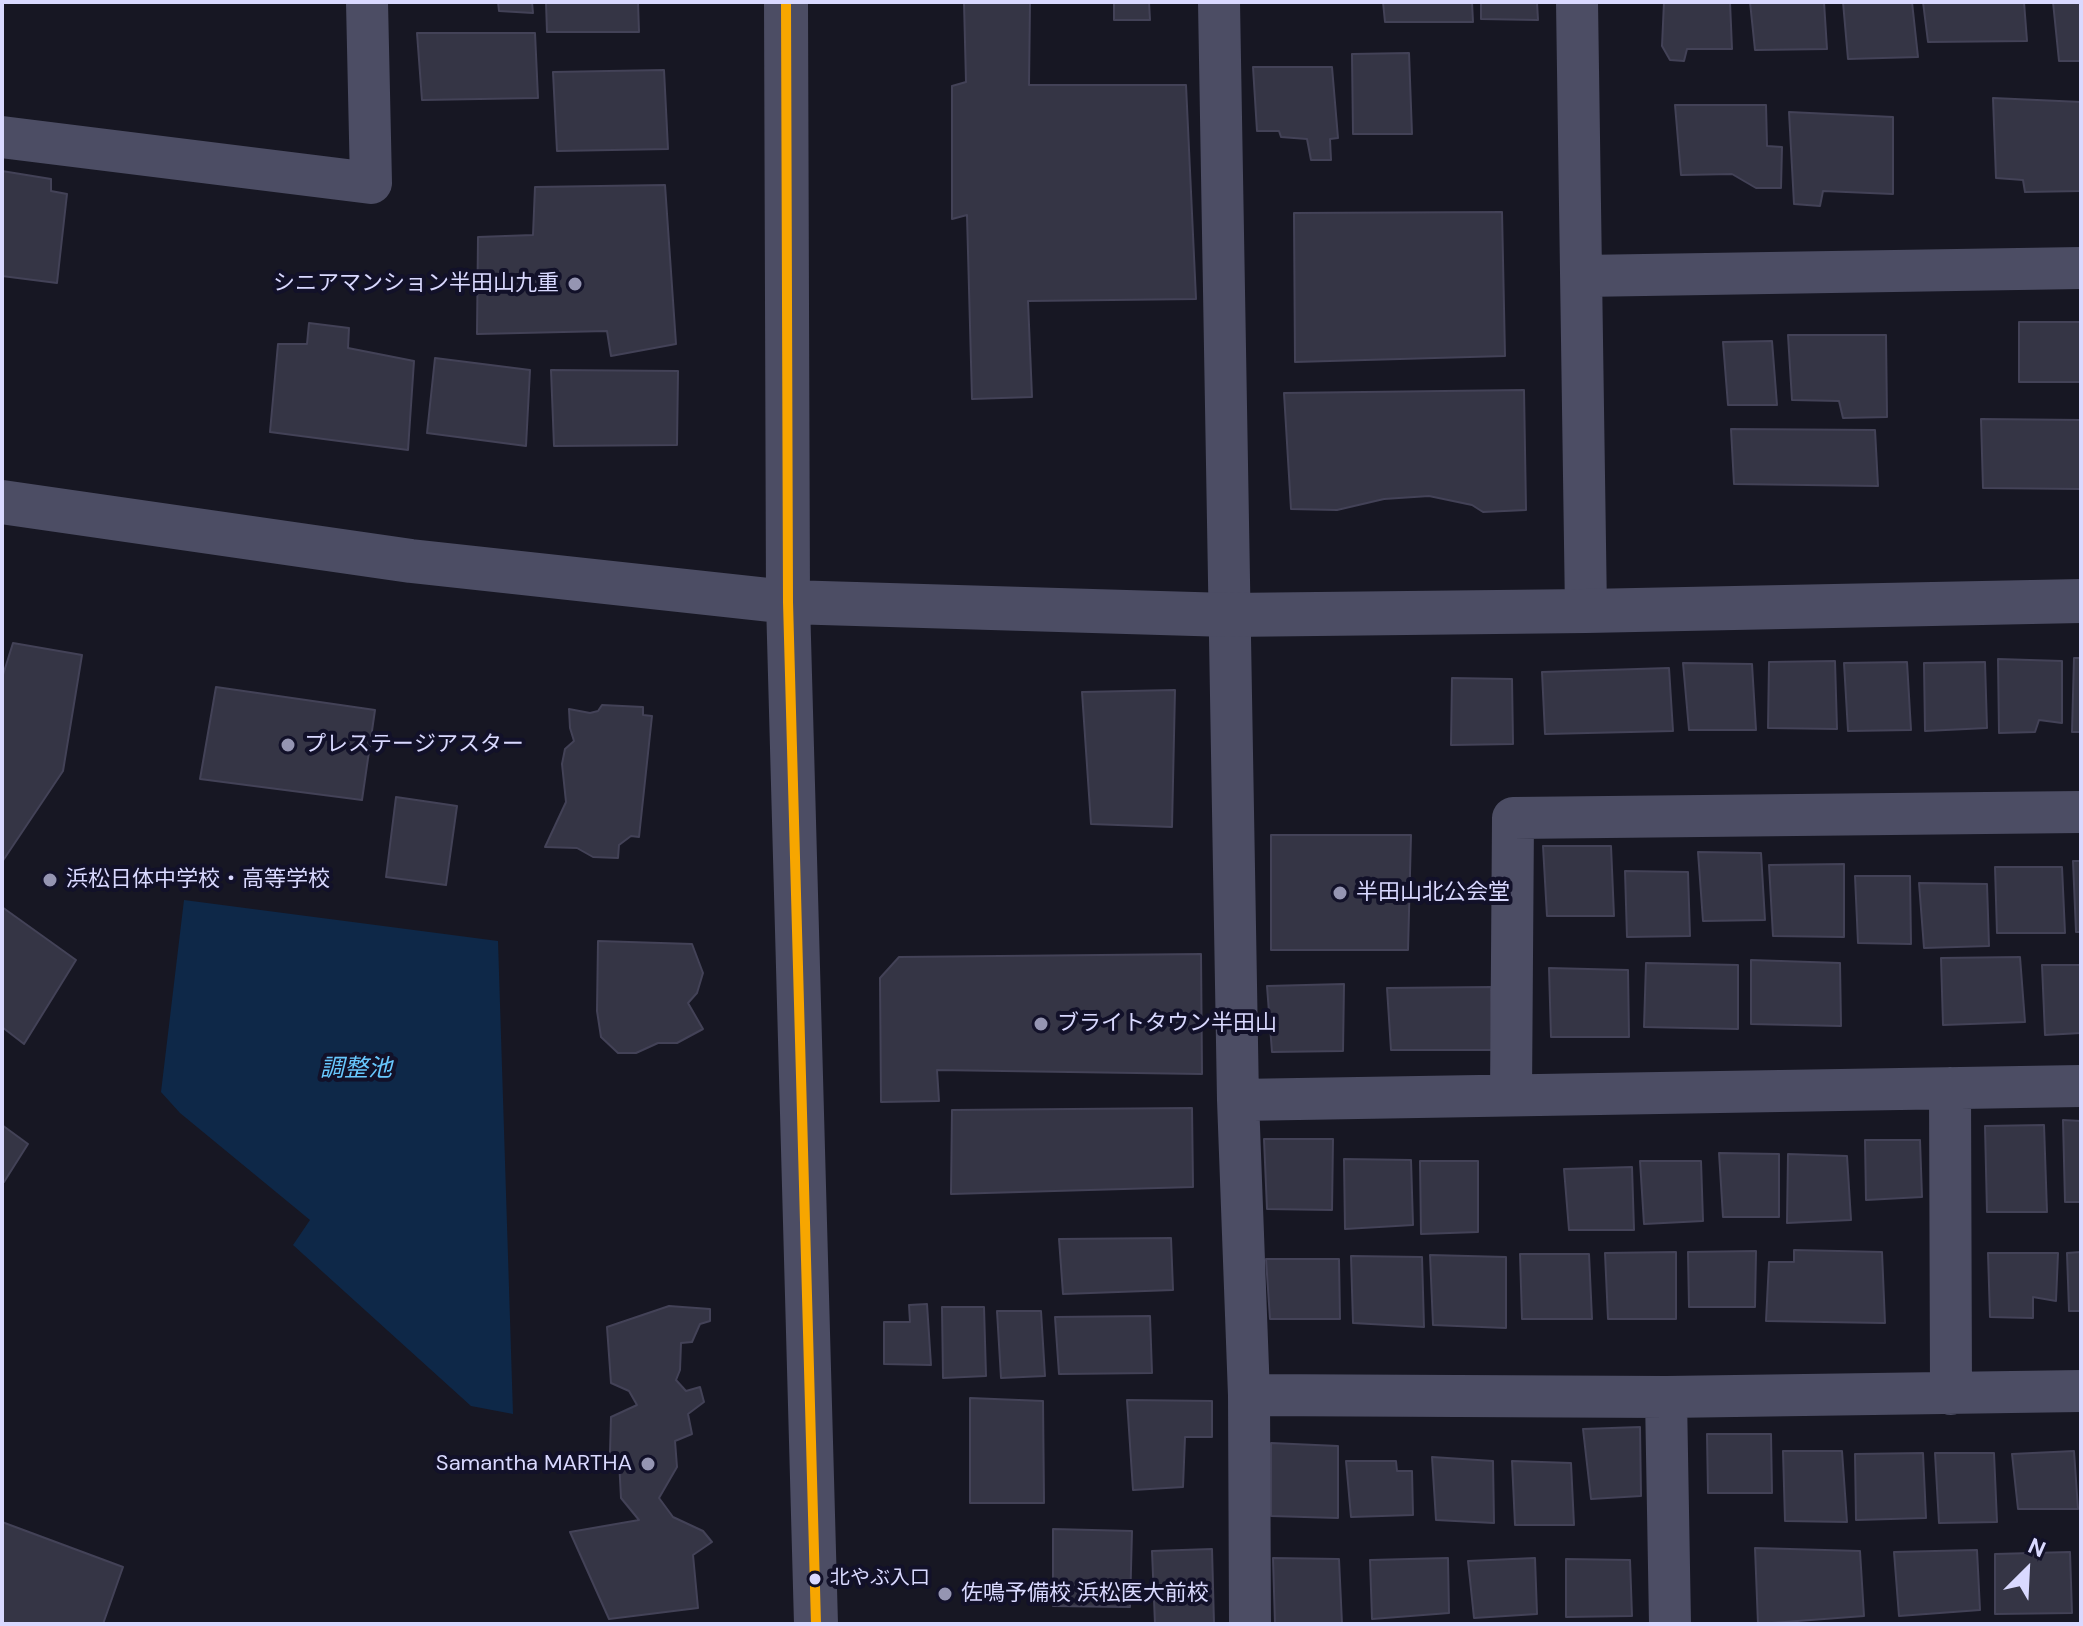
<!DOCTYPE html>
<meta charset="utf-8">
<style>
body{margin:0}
#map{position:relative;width:2083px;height:1626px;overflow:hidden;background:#171723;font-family:"DM Sans",sans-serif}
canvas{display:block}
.frame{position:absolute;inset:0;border:4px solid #d9d9ff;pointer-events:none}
.north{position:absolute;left:1987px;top:1530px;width:80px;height:80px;-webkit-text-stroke:6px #121129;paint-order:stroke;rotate:24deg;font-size:22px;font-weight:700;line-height:32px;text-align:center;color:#d9d9ff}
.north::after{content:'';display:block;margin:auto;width:28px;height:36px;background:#d9d9ff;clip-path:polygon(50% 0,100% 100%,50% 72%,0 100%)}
</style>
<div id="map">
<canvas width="2083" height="1626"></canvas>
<div class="frame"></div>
<div class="north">N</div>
</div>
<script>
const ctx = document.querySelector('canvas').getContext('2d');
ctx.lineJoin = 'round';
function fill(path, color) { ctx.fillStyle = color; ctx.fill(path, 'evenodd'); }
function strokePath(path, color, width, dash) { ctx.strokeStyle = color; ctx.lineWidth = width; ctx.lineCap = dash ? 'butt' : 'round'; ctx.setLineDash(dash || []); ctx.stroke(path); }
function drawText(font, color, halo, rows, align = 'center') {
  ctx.font = font + ' "DM Sans","Noto Sans JP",sans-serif'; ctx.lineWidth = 8; ctx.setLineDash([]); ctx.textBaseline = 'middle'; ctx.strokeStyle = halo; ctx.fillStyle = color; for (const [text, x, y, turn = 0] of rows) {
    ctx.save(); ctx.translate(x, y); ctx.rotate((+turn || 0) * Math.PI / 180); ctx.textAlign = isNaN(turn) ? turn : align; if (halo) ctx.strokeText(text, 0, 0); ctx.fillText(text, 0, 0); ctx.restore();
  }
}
fill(new Path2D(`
 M 184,900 L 498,941 L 513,1414 L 471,1406 L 293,1245 L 310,1220 L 180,1113 L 161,1092 Z`), '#0e2848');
const building = new Path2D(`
 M 498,2 L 532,2 L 533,13 L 499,11 Z
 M 546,2 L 638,2 L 639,32 L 547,32 Z
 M 964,2 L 1030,2 L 1029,85 L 1186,85 L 1196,299 L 1028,301 L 1032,397 L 972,399 L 967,215 L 952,219 L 952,86 L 966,82 Z
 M 1114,2 L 1149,2 L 1150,20 L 1114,20 Z
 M 1383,2 L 1472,2 L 1473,22 L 1385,22 Z
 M 1481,2 L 1537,2 L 1538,20 L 1481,19 Z
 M 1664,2 L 1730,2 L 1732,49 L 1687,49 L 1684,61 L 1670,60 L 1662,46 Z
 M 1750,2 L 1824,2 L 1827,49 L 1755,50 Z
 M 1843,2 L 1912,2 L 1918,57 L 1848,59 Z
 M 1923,2 L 2024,2 L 2027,41 L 1928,42 Z
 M 2053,2 L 2081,2 L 2081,61 L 2059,61 Z
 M 417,33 L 535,33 L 538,98 L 422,100 Z
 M 1409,53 L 1412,134 L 1353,134 L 1352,54 Z
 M 1253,67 L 1332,67 L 1338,138 L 1330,139 L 1331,160 L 1311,160 L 1307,139 L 1281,137 L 1279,131 L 1257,131 Z
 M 664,70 L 668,149 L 557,151 L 553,72 Z
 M 1993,98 L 2081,102 L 2081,191 L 2025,192 L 2023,180 L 1996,178 Z
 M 1675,105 L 1766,105 L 1767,146 L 1782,147 L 1781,188 L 1756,188 L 1732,174 L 1681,175 Z
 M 1789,112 L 1893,117 L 1893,194 L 1823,191 L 1820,206 L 1794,204 Z
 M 2,171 L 51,179 L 51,191 L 67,194 L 57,283 L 2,276 Z
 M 665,185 L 676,344 L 611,356 L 607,331 L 477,334 L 478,237 L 533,235 L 535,187 Z
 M 1502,212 L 1505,356 L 1295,362 L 1294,213 Z
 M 2019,322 L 2081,322 L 2081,382 L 2019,382 Z
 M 309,323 L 349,328 L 348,348 L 414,361 L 408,450 L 270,432 L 278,344 L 307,344 Z
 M 1788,335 L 1886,335 L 1887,417 L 1843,418 L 1839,401 L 1792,400 Z
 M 1772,341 L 1777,405 L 1728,405 L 1723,342 Z
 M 435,358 L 530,370 L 526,446 L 427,433 Z
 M 551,370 L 678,371 L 677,445 L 554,446 Z
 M 1524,390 L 1526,510 L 1483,512 L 1472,505 L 1429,496 L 1384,499 L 1337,510 L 1291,509 L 1284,393 Z
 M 1981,419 L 2081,420 L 2081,489 L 1983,488 Z
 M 1731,429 L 1875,430 L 1878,486 L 1734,484 Z
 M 13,643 L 82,655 L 63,771 L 2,862 L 2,678 Z
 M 2074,658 L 2081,658 L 2081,732 L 2072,732 Z
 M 1998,659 L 2062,661 L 2062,723 L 2039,720 L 2035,732 L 1999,733 Z
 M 1835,661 L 1837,729 L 1768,728 L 1769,662 Z
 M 1907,662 L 1911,730 L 1848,731 L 1844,663 Z
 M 1985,662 L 1987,728 L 1925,731 L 1924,663 Z
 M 1683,663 L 1752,664 L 1756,730 L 1689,730 Z
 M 1669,668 L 1673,731 L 1545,734 L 1542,672 Z
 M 1452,678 L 1512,679 L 1513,744 L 1451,745 Z
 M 216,687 L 375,710 L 362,800 L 200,779 Z
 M 1175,690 L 1172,827 L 1091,824 L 1082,692 Z
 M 602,705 L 643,707 L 643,715 L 652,716 L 639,837 L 631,836 L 619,845 L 618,858 L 593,857 L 577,848 L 545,847 L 566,802 L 562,764 L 565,749 L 574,741 L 570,728 L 569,709 L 590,713 L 598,711 Z
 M 396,797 L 457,806 L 446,885 L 386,877 Z
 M 1271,835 L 1411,835 L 1408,950 L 1271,950 Z
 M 1543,846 L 1611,846 L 1614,916 L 1547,916 Z
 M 1698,852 L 1761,853 L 1765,920 L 1703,921 Z
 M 2073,861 L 2081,861 L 2081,932 L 2076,932 Z
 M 1844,864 L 1844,937 L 1773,936 L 1769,865 Z
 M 1995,867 L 2062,867 L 2065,933 L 1997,933 Z
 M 1625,871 L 1688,872 L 1690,936 L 1627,937 Z
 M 1855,876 L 1910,876 L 1911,944 L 1858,943 Z
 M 1919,883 L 1987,884 L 1989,946 L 1924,948 Z
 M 2,907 L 76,960 L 24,1044 L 2,1027 Z
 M 598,941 L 692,944 L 703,973 L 697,993 L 688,1003 L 703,1029 L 677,1043 L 658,1043 L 636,1053 L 618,1053 L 601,1037 L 597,1011 Z
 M 1201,954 L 1202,1074 L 937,1070 L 939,1101 L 881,1102 L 880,978 L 899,957 Z
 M 2020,957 L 2025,1022 L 1943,1025 L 1941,958 Z
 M 1751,960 L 1840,963 L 1841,1026 L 1751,1024 Z
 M 1646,963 L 1738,965 L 1738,1029 L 1644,1027 Z
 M 2042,965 L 2081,965 L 2081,1033 L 2045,1035 Z
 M 1549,968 L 1628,970 L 1629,1037 L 1551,1037 Z
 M 1344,984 L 1343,1051 L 1272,1052 L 1267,986 Z
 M 1491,987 L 1492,1050 L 1391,1050 L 1387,988 Z
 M 1192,1108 L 1193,1187 L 951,1194 L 952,1110 Z
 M 2063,1120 L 2081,1121 L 2081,1202 L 2065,1202 Z
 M 2,1125 L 28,1144 L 4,1182 L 2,1181 Z
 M 2044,1125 L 2047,1212 L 1987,1212 L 1985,1126 Z
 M 1264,1139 L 1333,1139 L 1332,1210 L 1267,1209 Z
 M 1865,1140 L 1920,1140 L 1922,1197 L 1866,1200 Z
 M 1719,1153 L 1779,1154 L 1779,1217 L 1723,1217 Z
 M 1788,1154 L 1847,1156 L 1851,1220 L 1787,1223 Z
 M 1344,1159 L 1411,1160 L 1413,1225 L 1345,1229 Z
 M 1420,1161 L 1478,1161 L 1478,1232 L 1421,1234 Z
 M 1640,1161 L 1701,1161 L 1703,1221 L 1644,1224 Z
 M 1632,1167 L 1634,1230 L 1569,1230 L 1564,1169 Z
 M 1171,1238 L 1173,1290 L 1063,1294 L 1059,1239 Z
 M 1794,1250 L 1882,1252 L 1885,1323 L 1766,1321 L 1769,1262 L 1794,1262 Z
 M 1756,1251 L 1755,1307 L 1689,1307 L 1688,1252 Z
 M 1676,1252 L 1676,1319 L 1608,1319 L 1605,1253 Z
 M 2081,1252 L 2081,1311 L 2069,1311 L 2067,1253 Z
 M 1988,1253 L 2058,1253 L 2056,1301 L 2033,1297 L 2033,1318 L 1990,1317 Z
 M 1520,1254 L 1589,1254 L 1592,1319 L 1522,1319 Z
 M 1430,1255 L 1506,1257 L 1506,1328 L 1433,1325 Z
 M 1351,1256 L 1422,1257 L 1424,1327 L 1353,1323 Z
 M 1266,1259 L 1339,1259 L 1340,1319 L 1270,1319 Z
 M 927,1304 L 931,1365 L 884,1364 L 884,1322 L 910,1322 L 909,1305 Z
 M 669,1306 L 710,1309 L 710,1321 L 700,1324 L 692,1342 L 681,1343 L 680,1370 L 676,1380 L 686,1391 L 700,1387 L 704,1402 L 688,1414 L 692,1434 L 675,1441 L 677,1467 L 659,1498 L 673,1517 L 703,1531 L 712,1542 L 693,1555 L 698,1608 L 609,1619 L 570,1532 L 639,1520 L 621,1498 L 619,1460 L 610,1452 L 611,1417 L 637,1405 L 629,1391 L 611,1383 L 607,1327 Z
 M 942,1307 L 984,1307 L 986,1376 L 943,1378 Z
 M 997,1311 L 1041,1311 L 1045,1376 L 1001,1378 Z
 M 1150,1316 L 1152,1373 L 1059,1374 L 1055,1317 Z
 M 970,1398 L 1043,1401 L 1044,1503 L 970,1503 Z
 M 1127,1400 L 1212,1401 L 1212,1437 L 1185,1437 L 1183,1487 L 1133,1490 Z
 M 1640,1427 L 1641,1496 L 1591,1499 L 1583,1429 Z
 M 1707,1434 L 1771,1434 L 1772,1493 L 1708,1493 Z
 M 1271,1443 L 1338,1446 L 1338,1518 L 1271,1516 Z
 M 1783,1451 L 1842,1451 L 1847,1522 L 1785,1521 Z
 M 2074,1451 L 2078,1509 L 2018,1509 L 2012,1454 Z
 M 1923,1453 L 1926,1518 L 1856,1520 L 1855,1454 Z
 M 1935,1453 L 1994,1453 L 1997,1522 L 1939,1523 Z
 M 1432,1457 L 1493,1461 L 1494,1523 L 1436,1520 Z
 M 1346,1461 L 1396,1461 L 1397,1471 L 1412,1471 L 1413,1515 L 1351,1517 Z
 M 1512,1461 L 1571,1463 L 1574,1525 L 1515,1525 Z
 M 2,1522 L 123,1567 L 103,1624 L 2,1624 Z
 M 1053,1529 L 1132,1531 L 1130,1607 L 1053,1606 Z
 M 1755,1548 L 1860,1551 L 1864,1616 L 1758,1624 Z
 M 1212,1549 L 1214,1624 L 1155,1624 L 1152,1551 Z
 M 1977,1550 L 1980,1610 L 1899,1616 L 1894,1552 Z
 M 2070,1552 L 2072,1613 L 1995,1614 L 1995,1554 Z
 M 1273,1558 L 1339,1559 L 1342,1624 L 1275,1624 Z
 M 1448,1558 L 1449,1613 L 1372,1619 L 1370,1560 Z
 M 1535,1558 L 1537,1614 L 1474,1618 L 1468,1561 Z
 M 1566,1559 L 1630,1560 L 1632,1616 L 1566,1617 Z`);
fill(building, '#353545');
strokePath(building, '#434257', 2);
strokePath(new Path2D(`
 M 1219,2 L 1238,1100 L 1249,1395 L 1250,1624
 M 1577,2 L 1586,611
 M 2,137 L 371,183 L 367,2
 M 1582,276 L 2081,268
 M 1950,1088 L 1951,1394
 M 1511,1095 L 1513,818 L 2081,812
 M 1238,1100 L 2081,1086
 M 1249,1395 L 1666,1397 L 2081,1391
 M 1666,1397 L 1670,1624`), '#4c4d64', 42);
strokePath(new Path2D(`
 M 786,2 L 788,602 L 816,1624
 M 2,502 L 411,561 L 788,602 L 1228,615 L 1586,611 L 2081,601`), '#4c4d64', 44);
strokePath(new Path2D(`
 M 786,2 L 788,602 L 816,1624`), '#f7a600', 10);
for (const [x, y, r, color] of [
 [575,284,8,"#9595b2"],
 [288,745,8,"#9595b2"],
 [50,880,8,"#9595b2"],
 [1340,893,8,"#9595b2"],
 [1041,1024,8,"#9595b2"],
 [648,1464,8,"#9595b2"],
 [815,1579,7,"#d9d9ff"],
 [945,1594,8,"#9595b2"]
]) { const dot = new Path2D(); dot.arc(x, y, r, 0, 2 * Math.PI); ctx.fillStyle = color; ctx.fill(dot); strokePath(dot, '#121129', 3); }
drawText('20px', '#d9d9ff', '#121129', [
 ["北やぶ入口",830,1579]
], 'left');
drawText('22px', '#d9d9ff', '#121129', [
 ["シニアマンション半田山九重",559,284,"right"],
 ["プレステージアスター",304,745],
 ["浜松日体中学校・高等学校",66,880],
 ["半田山北公会堂",1356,893],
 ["ブライトタウン半田山",1057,1024],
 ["Samantha MARTHA",632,1464,"right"],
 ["佐鳴予備校 浜松医大前校",961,1594]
], 'left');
drawText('italic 24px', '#68c8fe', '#121129', [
 ["調整池",356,1070]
]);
</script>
